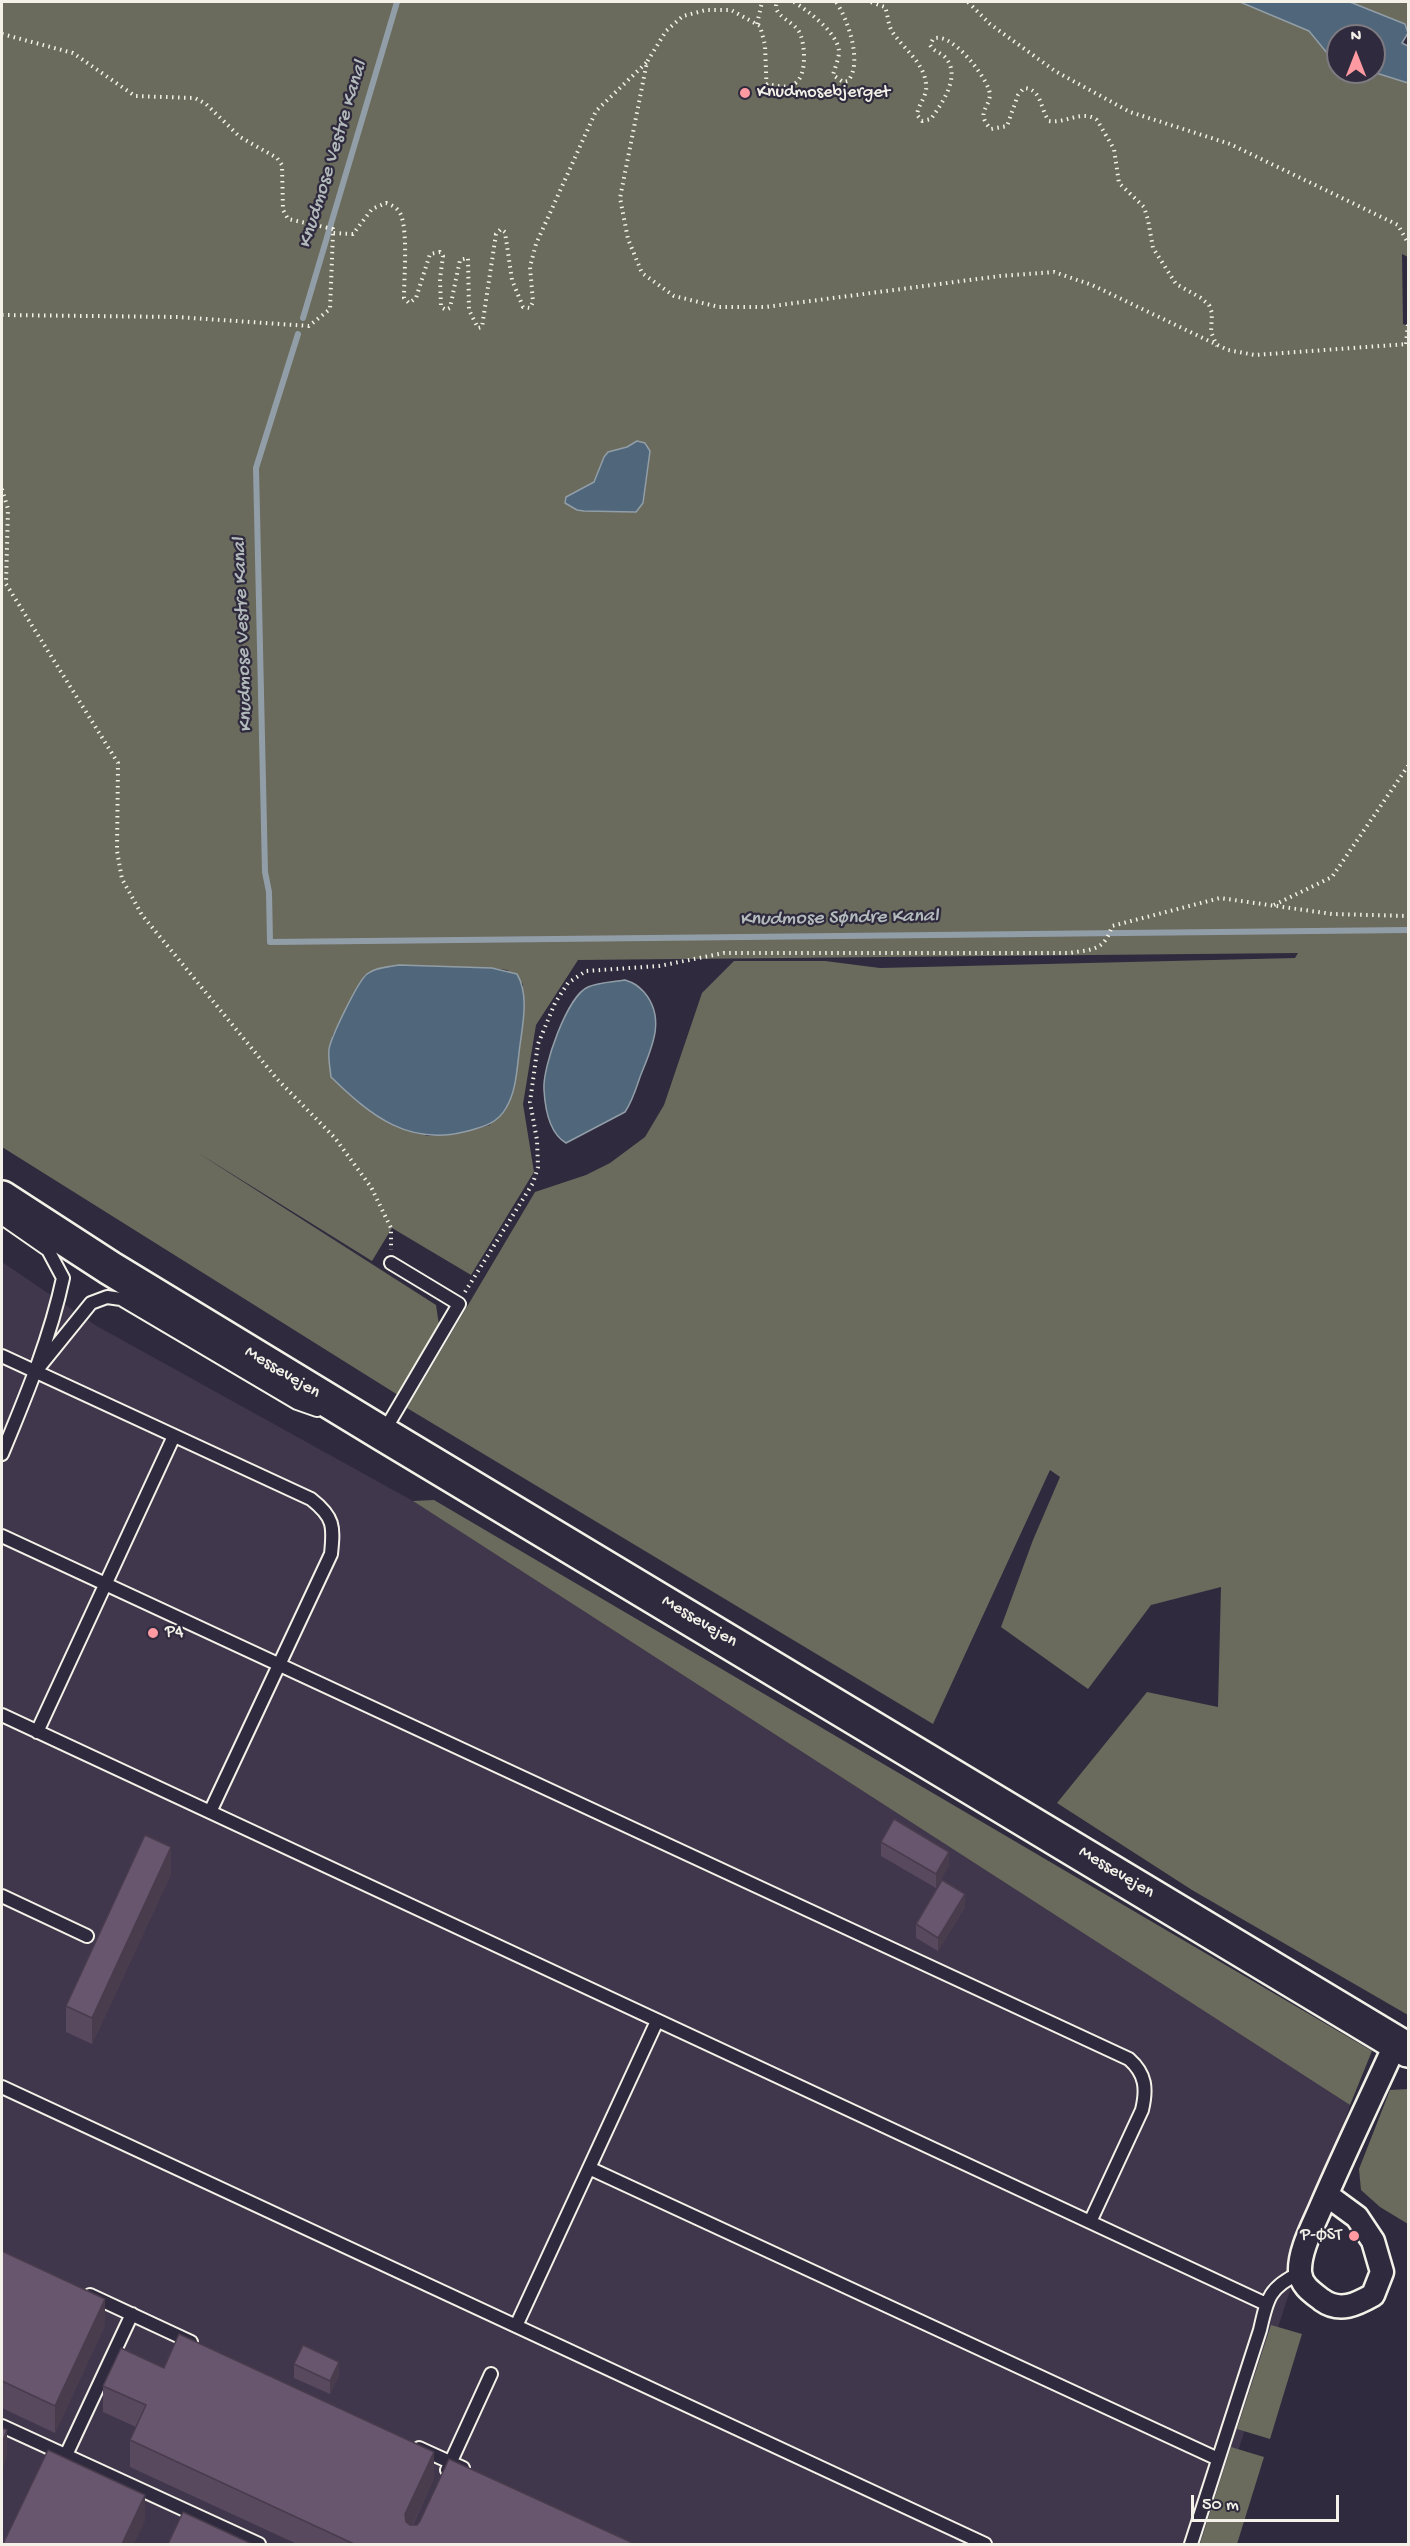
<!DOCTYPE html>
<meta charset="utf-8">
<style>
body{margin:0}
#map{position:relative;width:1410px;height:2546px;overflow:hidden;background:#2f2a3d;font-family:"Gochi Hand",sans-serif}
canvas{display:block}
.frame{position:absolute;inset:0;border:3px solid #f4f1e8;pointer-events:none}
.north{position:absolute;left:1326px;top:24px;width:60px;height:60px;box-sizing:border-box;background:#2f2a3d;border:2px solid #7e7a81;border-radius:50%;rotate:0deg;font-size:16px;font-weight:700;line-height:24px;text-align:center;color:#f4f1e8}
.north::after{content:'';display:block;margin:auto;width:21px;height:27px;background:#ff9aa2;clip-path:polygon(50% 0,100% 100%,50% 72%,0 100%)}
.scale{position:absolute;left:1191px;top:2495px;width:148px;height:27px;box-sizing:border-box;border:3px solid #f4f1e8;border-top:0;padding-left:8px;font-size:18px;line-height:21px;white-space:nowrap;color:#f4f1e8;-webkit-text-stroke:4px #2f2a3d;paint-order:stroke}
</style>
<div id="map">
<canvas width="1410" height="2546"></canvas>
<div class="frame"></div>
<div class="north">N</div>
<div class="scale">50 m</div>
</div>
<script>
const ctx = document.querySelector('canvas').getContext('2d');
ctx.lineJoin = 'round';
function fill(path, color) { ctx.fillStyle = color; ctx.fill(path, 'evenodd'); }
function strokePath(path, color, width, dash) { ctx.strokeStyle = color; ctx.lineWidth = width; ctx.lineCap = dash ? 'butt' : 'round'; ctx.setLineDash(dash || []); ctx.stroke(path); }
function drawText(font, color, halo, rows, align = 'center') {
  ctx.font = font + ' "Gochi Hand",sans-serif'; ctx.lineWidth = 4.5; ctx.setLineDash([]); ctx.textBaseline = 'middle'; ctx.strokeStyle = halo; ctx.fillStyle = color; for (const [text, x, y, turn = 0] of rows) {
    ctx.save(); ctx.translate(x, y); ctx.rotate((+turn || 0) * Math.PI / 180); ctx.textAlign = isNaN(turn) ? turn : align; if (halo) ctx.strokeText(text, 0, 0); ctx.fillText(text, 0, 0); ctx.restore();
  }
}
fill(new Path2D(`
 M 2,1262 L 95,1325 L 413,1501 L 1350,2105 L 1208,2544 L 2,2544 Z`), '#40374c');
fill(new Path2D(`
 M 2,2 L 1240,2 L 1309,31 L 1332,59 L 1338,61 L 1338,72 L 1373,72 L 1408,83 L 1408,257 L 1402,254 L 1403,324 L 1408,326 L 1408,2015 L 1192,1890 L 1057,1803 L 1147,1692 L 1218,1707 L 1221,1587 L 1151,1605 L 1088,1689 L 1001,1627 L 1033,1540 L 1060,1477 L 1050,1470 L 933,1724 L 407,1408 L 535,1192 L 586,1175 L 610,1163 L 645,1137 L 664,1105 L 702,993 L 734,961 L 825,961 L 880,968 L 1295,958 L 1298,953 L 578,960 L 536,1025 L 523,1104 L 534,1172 L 471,1275 L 392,1228 L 372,1261 L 195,1151 L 436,1305 L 439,1325 L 398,1395 L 2,1147 ZM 637,441 L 646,443 L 650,451 L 643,503 L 566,497 L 594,482 L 608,452 L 627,447 ZM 399,965 L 492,968 L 507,970 L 523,984 L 522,1030 L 490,1125 L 457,1134 L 426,1136 L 332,1036 L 365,975 Z
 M 1350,2 L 1408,2 L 1408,31 L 1405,24 Z
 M 434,1500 L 1372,2051 L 1350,2105 L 413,1501 Z
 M 1408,2089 L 1408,2224 L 1380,2207 L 1361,2190 L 1359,2169 L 1390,2090 Z
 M 1271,2325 L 1302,2334 L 1270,2439 L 1237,2429 Z
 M 1231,2447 L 1264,2457 L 1237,2544 L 1200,2544 Z`), '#6a6b5d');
const water = new Path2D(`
 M 1240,2 L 1350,2 L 1405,24 L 1408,33 L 1402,43 L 1408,46 L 1408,83 L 1373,72 L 1374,36 L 1338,36 L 1338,61 L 1332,59 L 1309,31 Z
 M 637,441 L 645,443 L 650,451 L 643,503 L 636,512 L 584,511 L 577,510 L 565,503 L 566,497 L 594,482 L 604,457 L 608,452 L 627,447 Z
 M 399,965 L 492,968 L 517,974 C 529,994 523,1023 520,1045 C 517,1066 517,1090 506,1108 C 498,1123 483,1127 468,1131 C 409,1147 371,1116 331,1077 C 330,1068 328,1058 329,1049 C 331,1037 358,981 367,974 C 376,967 389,967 399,965 Z
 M 625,980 C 634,983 637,985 644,992 C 667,1019 651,1049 640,1077 C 636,1089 632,1102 625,1112 L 566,1143 C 549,1133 545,1108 544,1090 C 542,1068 567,996 588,987 C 599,982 613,982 625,980 Z`);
fill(water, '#50677b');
strokePath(water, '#929ea7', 1.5);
strokePath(new Path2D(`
 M 303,318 L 397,2
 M 298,334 L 256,468 L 265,872 L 269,892 L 270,942 L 1408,930`), '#929ea7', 6);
const lane = new Path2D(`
 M 2,1218 L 48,1250 L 63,1278 C 50,1339 26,1396 2,1454
 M 2,1356 L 311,1499 C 334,1517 334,1526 331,1554 L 210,1812
 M 36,1371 L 91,1303 L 107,1297 L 121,1299 L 297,1403 L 317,1410
 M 383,1433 L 459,1304 L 391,1263
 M 2,1536 L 1129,2059 C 1146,2074 1147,2089 1142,2110 L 1090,2222
 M 2,1715 L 1266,2304
 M 37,1732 L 174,1436
 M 2,1896 L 87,1936
 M 2,2087 L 985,2544
 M 589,2168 L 1218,2459
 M 90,2295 L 191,2342
 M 516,2326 L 657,2021
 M 2,2426 L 259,2544
 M 419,2448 L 463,2468
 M 66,2455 L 132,2314
 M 447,2470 L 491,2374
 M 1191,2544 L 1260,2330 C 1267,2299 1269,2287 1300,2273`);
const street = new Path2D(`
 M 1327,2195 L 1357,2217 L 1373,2241 L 1382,2272 L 1373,2295 C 1357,2304 1340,2313 1322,2300 C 1313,2293 1301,2286 1300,2272 C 1299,2251 1313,2226 1321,2207 C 1343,2156 1367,2106 1390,2056 L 1399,2044`);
const secondary = new Path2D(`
 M 2,1198 L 110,1268 L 383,1434 L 1408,2050`);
strokePath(lane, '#f4f1e8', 16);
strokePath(street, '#f4f1e8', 27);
strokePath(secondary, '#f4f1e8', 38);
strokePath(new Path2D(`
 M 794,2 C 808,11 837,32 839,51 C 839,59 835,67 833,75 L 843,82 L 848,81 C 863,63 848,19 836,2
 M 871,2 L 885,7 C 888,15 888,26 893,33 C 905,50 924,63 926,84 C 928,96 918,104 917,115 L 922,121 L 931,119 C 942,103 962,76 945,57 C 940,52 934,52 930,45 L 933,39 C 950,30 984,74 989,90 C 994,106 973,111 991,129 L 1007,126 L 1018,95 L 1024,88 C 1042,89 1040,109 1049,121 C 1065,124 1082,109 1097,120 L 1114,149 L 1119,183 L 1144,207 L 1148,220 L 1153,248 L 1176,284 L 1201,298 L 1209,305 L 1212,313 L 1211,332 L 1217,346
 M 968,2 L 990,24 L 1055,71 L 1130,112 L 1230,144 L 1398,225 L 1408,243
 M 757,24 L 762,2
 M 2,34 L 73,53 L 135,96 L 195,98 L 206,104 L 240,137 L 277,158 L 282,165 L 283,210 L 288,219 L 333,229 L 333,233 L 353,234 L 372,209 L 386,203 C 392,205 398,208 401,215 C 408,233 404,277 404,298 L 409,303 L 416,298 L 430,254 L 440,252 L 443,256 L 440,279 L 441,307 L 446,310 L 450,308 L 460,260 L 468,258 L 469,310 L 478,328 L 482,327 L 496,234 L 501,229 L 505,232 L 512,280 L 523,307 L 530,308 L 533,302 L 530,267 L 536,244 L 596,111 L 647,62
 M 766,84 C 774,85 787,89 794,84 C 807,77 805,48 801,36 C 797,21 771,17 777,2
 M 767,97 L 765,45 L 760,26 L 731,10 L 706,10 L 683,16 L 666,31 L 647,62 L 620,198 L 628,239 L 642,273 L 674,296 L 719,307 L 765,307 L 1000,276 L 1054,272 L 1092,285 L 1228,350 L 1255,355 L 1408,344
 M 2,315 L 177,317 L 309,326 L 330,309 L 333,233
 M 1406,344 L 1408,323
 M 2,489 L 8,509 L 6,584 L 118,763 L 117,851 L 122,879 L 142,915 L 277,1079 L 335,1138 L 371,1187 L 391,1228 L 391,1250
 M 1274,905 L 1332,877 L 1408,766
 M 465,1292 L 533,1183 L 538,1167 L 537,1140 L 530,1102 L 538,1044 L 555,1003 L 568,983 L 586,971 L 659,966 L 724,953 L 1070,953 C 1093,949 1104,951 1112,926 L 1220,898 L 1332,914 L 1408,916`), '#f4f1e8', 4, [1.5, 4.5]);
strokePath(lane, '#2f2a3d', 12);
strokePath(street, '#2f2a3d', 22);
strokePath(secondary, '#2f2a3d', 33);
fill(new Path2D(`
 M 881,1842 L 949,1865 L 936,1888 L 881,1856 Z
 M 171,1874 L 92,2044 L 66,2032 L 66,2006 Z
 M 965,1907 L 938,1951 L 916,1938 L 916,1924 Z
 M 2,2251 L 105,2325 L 55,2433 L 2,2408 Z
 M 294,2364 L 339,2375 L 330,2394 L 294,2378 Z
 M 164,2368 L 434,2478 L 413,2525 L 635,2544 L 297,2544 L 130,2467 L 130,2440 L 136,2427 L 103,2412 L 103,2386 Z`), '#59495f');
fill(new Path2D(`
 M 171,1847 L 171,1874 L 92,2044 L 92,2018 Z
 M 949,1852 L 949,1865 L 936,1888 L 936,1874 Z
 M 965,1894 L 965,1907 L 938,1951 L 938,1938 Z
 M 105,2299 L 105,2325 L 55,2433 L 55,2406 Z
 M 339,2362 L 339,2375 L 330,2394 L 330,2381 Z
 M 7,2430 L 7,2457 L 2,2470 L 2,2443 Z
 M 434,2452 L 434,2478 L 405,2541 L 405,2514 Z
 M 145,2495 L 145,2521 L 134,2544 L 122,2544 Z`), '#493c4d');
const building = new Path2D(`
 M 894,1819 L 949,1852 L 936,1874 L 881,1842 Z
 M 145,1835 L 171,1847 L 92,2018 L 66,2006 Z
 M 942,1880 L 965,1894 L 938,1938 L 916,1924 Z
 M 2,2251 L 105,2299 L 55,2406 L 2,2381 Z
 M 179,2334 L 434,2452 L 405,2514 L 406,2522 L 410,2525 L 417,2525 L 420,2521 L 449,2459 L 635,2544 L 354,2544 L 130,2440 L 146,2405 L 103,2386 L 121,2348 L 164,2368 Z
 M 303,2345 L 339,2362 L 330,2381 L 294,2364 Z
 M 2,2428 L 7,2430 L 2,2443 Z
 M 48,2450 L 145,2495 L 122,2544 L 3,2544 Z
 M 183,2512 L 252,2544 L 168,2544 Z`);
fill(building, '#68556e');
strokePath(building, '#493c4d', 1.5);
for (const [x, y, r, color] of [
 [745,93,6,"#ff9aa2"],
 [153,1633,6,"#ff9aa2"],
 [1354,2236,6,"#ff9aa2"]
]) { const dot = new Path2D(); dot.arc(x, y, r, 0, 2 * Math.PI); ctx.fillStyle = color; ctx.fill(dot); strokePath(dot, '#2f2a3d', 2); }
drawText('18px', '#f4f1e8', '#2f2a3d', [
 ["Knudmosebjerget",757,93],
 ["P4",165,1633],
 ["P-ØST",1342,2236,"right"]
], 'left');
drawText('18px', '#f4f1e8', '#2f2a3d', [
 ["Messevejen",282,1373,31],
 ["Messevejen",699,1622,31],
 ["Messevejen",1116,1873,31]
]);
drawText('italic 20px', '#b2babc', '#2f2a3d', [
 ["Knudmose Vestre Kanal",334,155,-73],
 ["Knudmose Vestre Kanal",244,635,-92],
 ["Knudmose Søndre Kanal",839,919,-1]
]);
</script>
